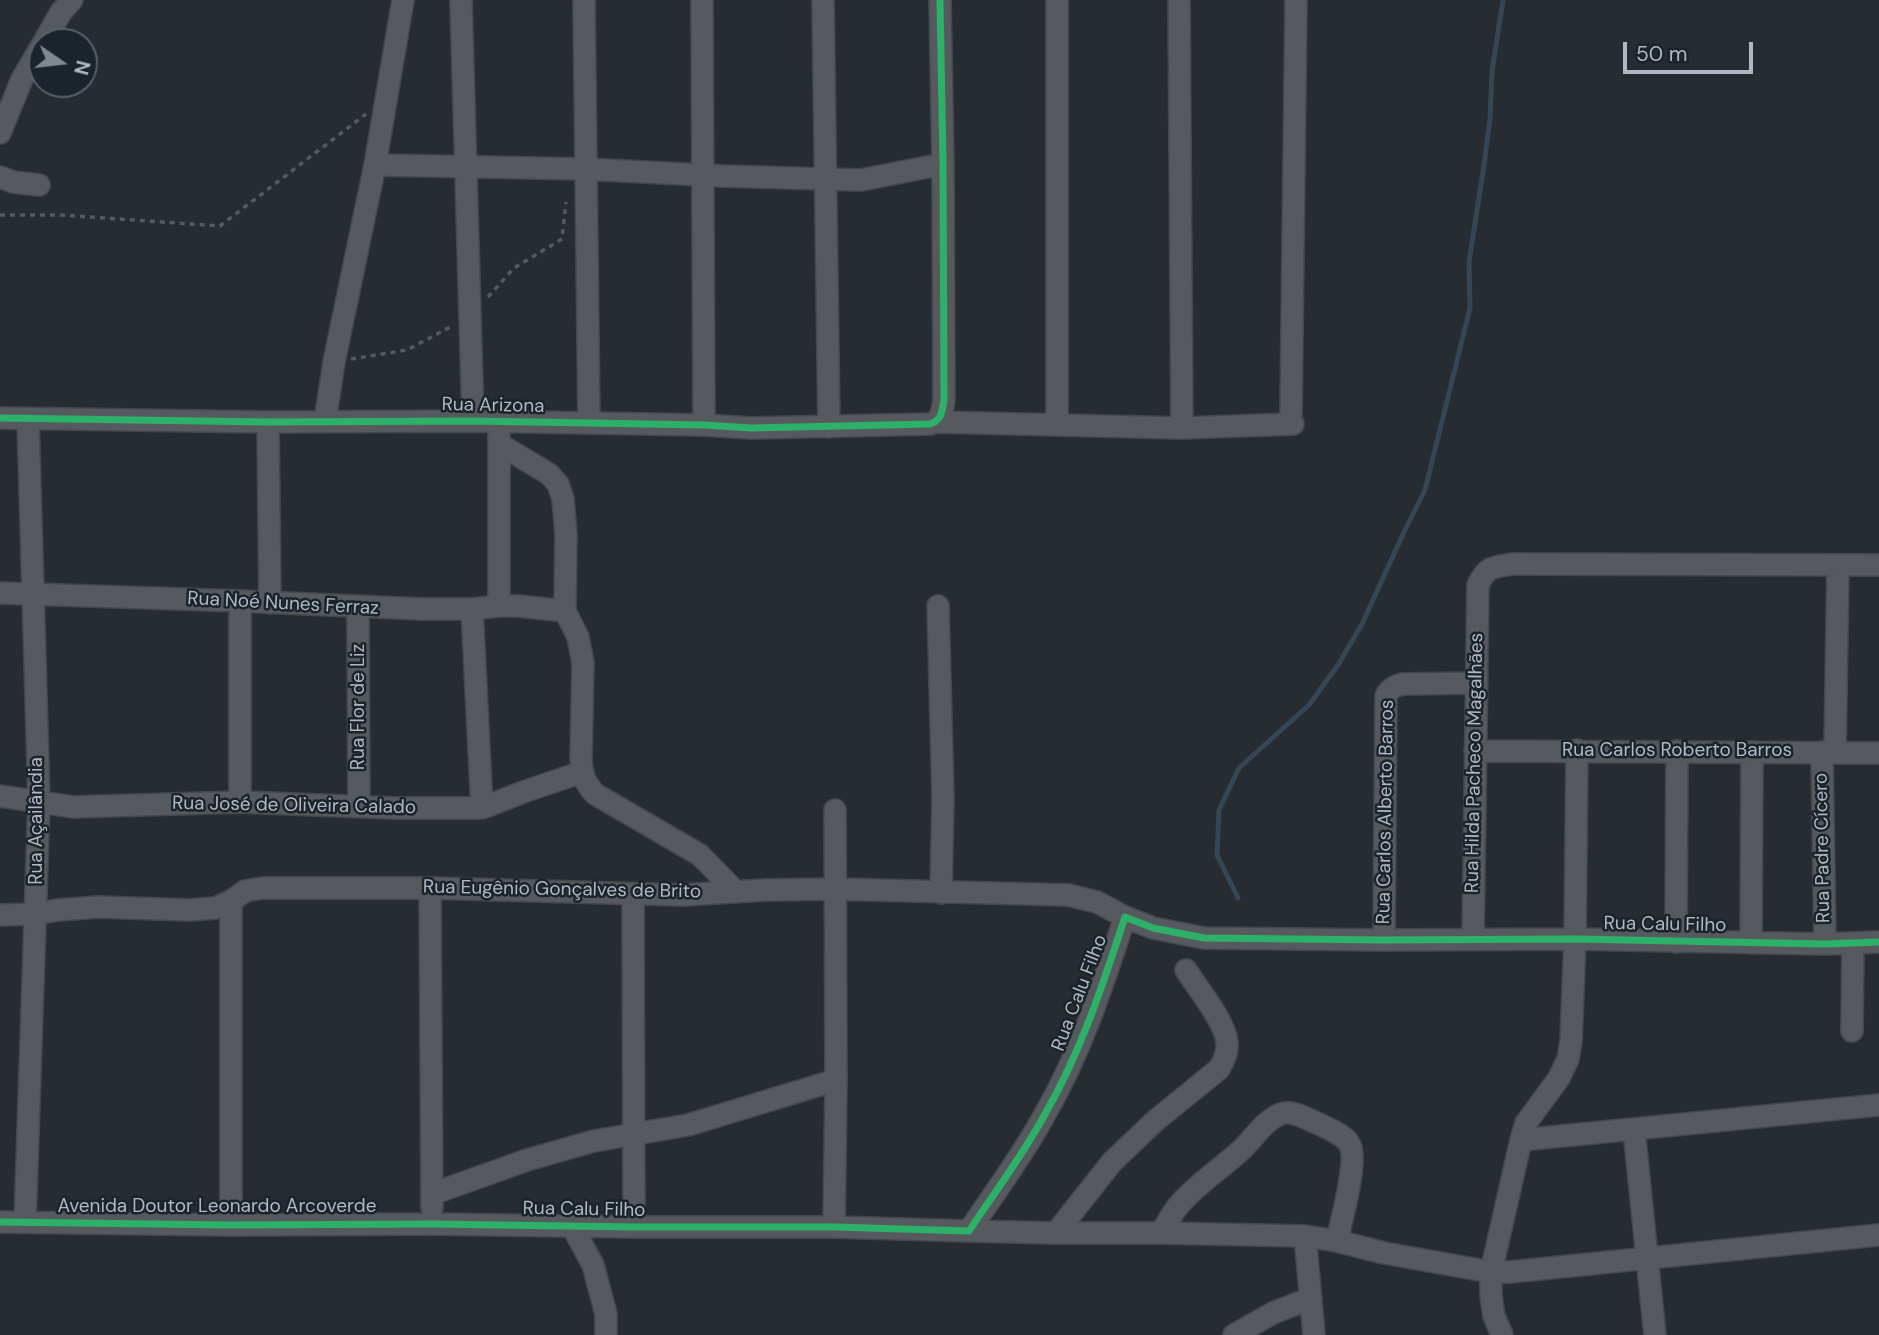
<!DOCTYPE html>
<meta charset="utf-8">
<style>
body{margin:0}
#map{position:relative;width:1879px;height:1335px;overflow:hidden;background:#262c31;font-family:"DM Sans",sans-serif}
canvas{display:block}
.north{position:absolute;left:28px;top:28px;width:70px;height:70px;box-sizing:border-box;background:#1b232b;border:2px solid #575f68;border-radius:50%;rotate:104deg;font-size:19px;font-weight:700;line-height:28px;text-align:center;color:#b0b9c3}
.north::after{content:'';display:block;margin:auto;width:24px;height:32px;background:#808890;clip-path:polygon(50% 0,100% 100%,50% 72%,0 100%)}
.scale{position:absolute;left:1623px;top:42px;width:130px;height:32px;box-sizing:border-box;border:4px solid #b0b9c3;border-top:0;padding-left:9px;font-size:21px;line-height:24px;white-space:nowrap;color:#b0b9c3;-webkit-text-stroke:5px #1b232b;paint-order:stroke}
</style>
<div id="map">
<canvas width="1879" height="1335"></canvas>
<div class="north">N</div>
<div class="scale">50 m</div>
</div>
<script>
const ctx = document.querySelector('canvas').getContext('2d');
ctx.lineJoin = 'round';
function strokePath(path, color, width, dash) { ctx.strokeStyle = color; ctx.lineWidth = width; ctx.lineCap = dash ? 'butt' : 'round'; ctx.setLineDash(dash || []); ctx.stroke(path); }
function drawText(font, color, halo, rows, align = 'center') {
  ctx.font = font + ' "DM Sans",sans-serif'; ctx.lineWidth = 5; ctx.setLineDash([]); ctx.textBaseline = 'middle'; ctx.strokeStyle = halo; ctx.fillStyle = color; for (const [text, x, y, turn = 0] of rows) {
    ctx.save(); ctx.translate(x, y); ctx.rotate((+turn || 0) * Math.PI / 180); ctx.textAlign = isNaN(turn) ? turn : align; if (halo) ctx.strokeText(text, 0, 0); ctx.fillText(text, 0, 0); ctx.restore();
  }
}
strokePath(new Path2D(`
 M 1238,898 L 1217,855 L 1219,810 L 1239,768 L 1309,705 L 1338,665 L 1362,624 L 1404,532 L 1425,490 L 1470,308 L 1469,262 L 1484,165 L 1490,118 L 1492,71 L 1503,0`), '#354657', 5);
const minor = new Path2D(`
 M 461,0 L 473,421
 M 584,0 L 589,423
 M 702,0 L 704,425
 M 823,0 L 829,427
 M 1057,0 L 1057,423
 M 1179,0 L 1182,428
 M 44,42 L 61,12 L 72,0
 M 0,133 L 22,79 L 42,45
 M 375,165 L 585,169 L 722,176 L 861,180 L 943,164
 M 0,177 L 13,182 L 39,185
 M 1291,414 L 1296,0
 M 0,418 L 268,422 L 473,421 L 704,425 L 751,428 L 930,424 C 942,420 942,411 944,400 L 943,164 L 940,0
 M 325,421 L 334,362 L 375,165 L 403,0
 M 268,422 L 270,603
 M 937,422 L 1182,428 L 1293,424
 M 499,434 L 499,606
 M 499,444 L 549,474 L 558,484 L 563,499 L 566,535 L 565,611 L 578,637 L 583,663 L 581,760 C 582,775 585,783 595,794 L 700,855 L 735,891
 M 0,593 L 240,601 L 422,609 L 472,609 L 499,606 L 518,606 L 565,611
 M 240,601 L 240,802
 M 938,606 L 943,798 L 941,893
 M 358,608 L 359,806
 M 472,609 L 482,808
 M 1475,751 L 1879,753
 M 1822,752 L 1825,944
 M 1835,752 L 1838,565
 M 0,796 L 73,807 L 240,802 L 394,808 L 482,808 L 526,791 L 582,772
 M 430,888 L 432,1208
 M 633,894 L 634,1227
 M 0,915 L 36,914 L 58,910 L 98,907 L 189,910 L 215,908 L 231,901 L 245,891 L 262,888 L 430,888 L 683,895 L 765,890 L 836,889 L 1068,895 L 1097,902 L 1125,917
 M 1384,940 L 1386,696 C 1390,688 1395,686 1403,684 L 1476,683
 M 1473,940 L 1478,585 C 1487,566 1493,567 1512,564 L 1879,565
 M 1676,942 L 1677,751
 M 1751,943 L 1752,752
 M 1852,1031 L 1853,943
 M 1634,1130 L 1655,1335
 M 1521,1140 L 1879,1105
 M 432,1194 L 527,1160 L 594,1141 L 688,1125 L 836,1080
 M 0,1222 L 231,1225 L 433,1224 L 634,1227 L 834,1227 L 969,1231 C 995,1192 1023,1155 1045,1114 C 1081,1052 1103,984 1125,917 L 1153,928 L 1204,938 L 1384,940 L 1575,939 L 1825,944 L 1879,942
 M 25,1222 L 39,801 L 28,419
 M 231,1225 L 231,901
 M 572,1226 L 593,1265 L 606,1314 L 606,1335
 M 834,1227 L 836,1080 L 835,810
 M 969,1231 L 1056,1233 L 1161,1233 L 1305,1236 L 1337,1241 L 1384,1253 L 1491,1272 L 1510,1272 L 1879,1235
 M 1056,1233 L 1112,1162 L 1155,1121 L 1219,1069 C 1224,1061 1228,1053 1227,1043 C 1225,1021 1198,989 1186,970
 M 1161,1233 C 1167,1224 1172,1213 1179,1205 C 1196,1185 1219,1170 1239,1152 C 1253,1140 1265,1118 1284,1113 C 1294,1111 1310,1120 1319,1124 C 1329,1129 1345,1135 1350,1145 C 1358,1162 1341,1221 1337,1241
 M 1305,1236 L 1314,1335
 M 1234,1335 L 1273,1313 L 1311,1298
 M 1502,1335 L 1494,1316 L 1491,1296 L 1491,1272 L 1521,1140 L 1526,1123 L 1559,1078 L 1568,1059 L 1571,1041 L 1575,939 L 1577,750`);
strokePath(minor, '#44484c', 24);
strokePath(new Path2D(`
 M 0,215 L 61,215 L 220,226 L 366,114
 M 488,297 L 514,268 L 562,239 L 566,202
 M 351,359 L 407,350 L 452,326`), '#555a5d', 3.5, [5, 5]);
strokePath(minor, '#565a5f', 21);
strokePath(new Path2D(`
 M 0,418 L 268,422 L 473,421 L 704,425 L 751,428 L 930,424 C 942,420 942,411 944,400 L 943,164 L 940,0
 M 0,1222 L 231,1225 L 433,1224 L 634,1227 L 834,1227 L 969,1231 C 995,1192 1023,1155 1045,1114 C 1081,1052 1103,984 1125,917 L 1153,928 L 1204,938 L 1384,940 L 1575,939 L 1825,944 L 1879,942`), '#2db169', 7);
drawText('19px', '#b0b9c3', '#1b232b', [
 ["Rua Arizona",493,406,1],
 ["Rua Noé Nunes Ferraz",283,604,3],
 ["Rua Flor de Liz",359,707,-90],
 ["Rua Carlos Roberto Barros",1677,751],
 ["Rua Hilda Pacheco Magalhães",1475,763,-89],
 ["Rua José de Oliveira Calado",294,806,1],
 ["Rua Carlos Alberto Barros",1386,812,-89],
 ["Rua Açailândia",37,821,-90],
 ["Rua Padre Cícero",1823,848,-91],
 ["Rua Eugênio Gonçalves de Brito",562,890,1],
 ["Rua Calu Filho",1665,925,1],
 ["Rua Calu Filho",1080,993,-69],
 ["Avenida Doutor Leonardo Arcoverde",217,1207],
 ["Rua Calu Filho",584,1210,1]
]);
</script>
